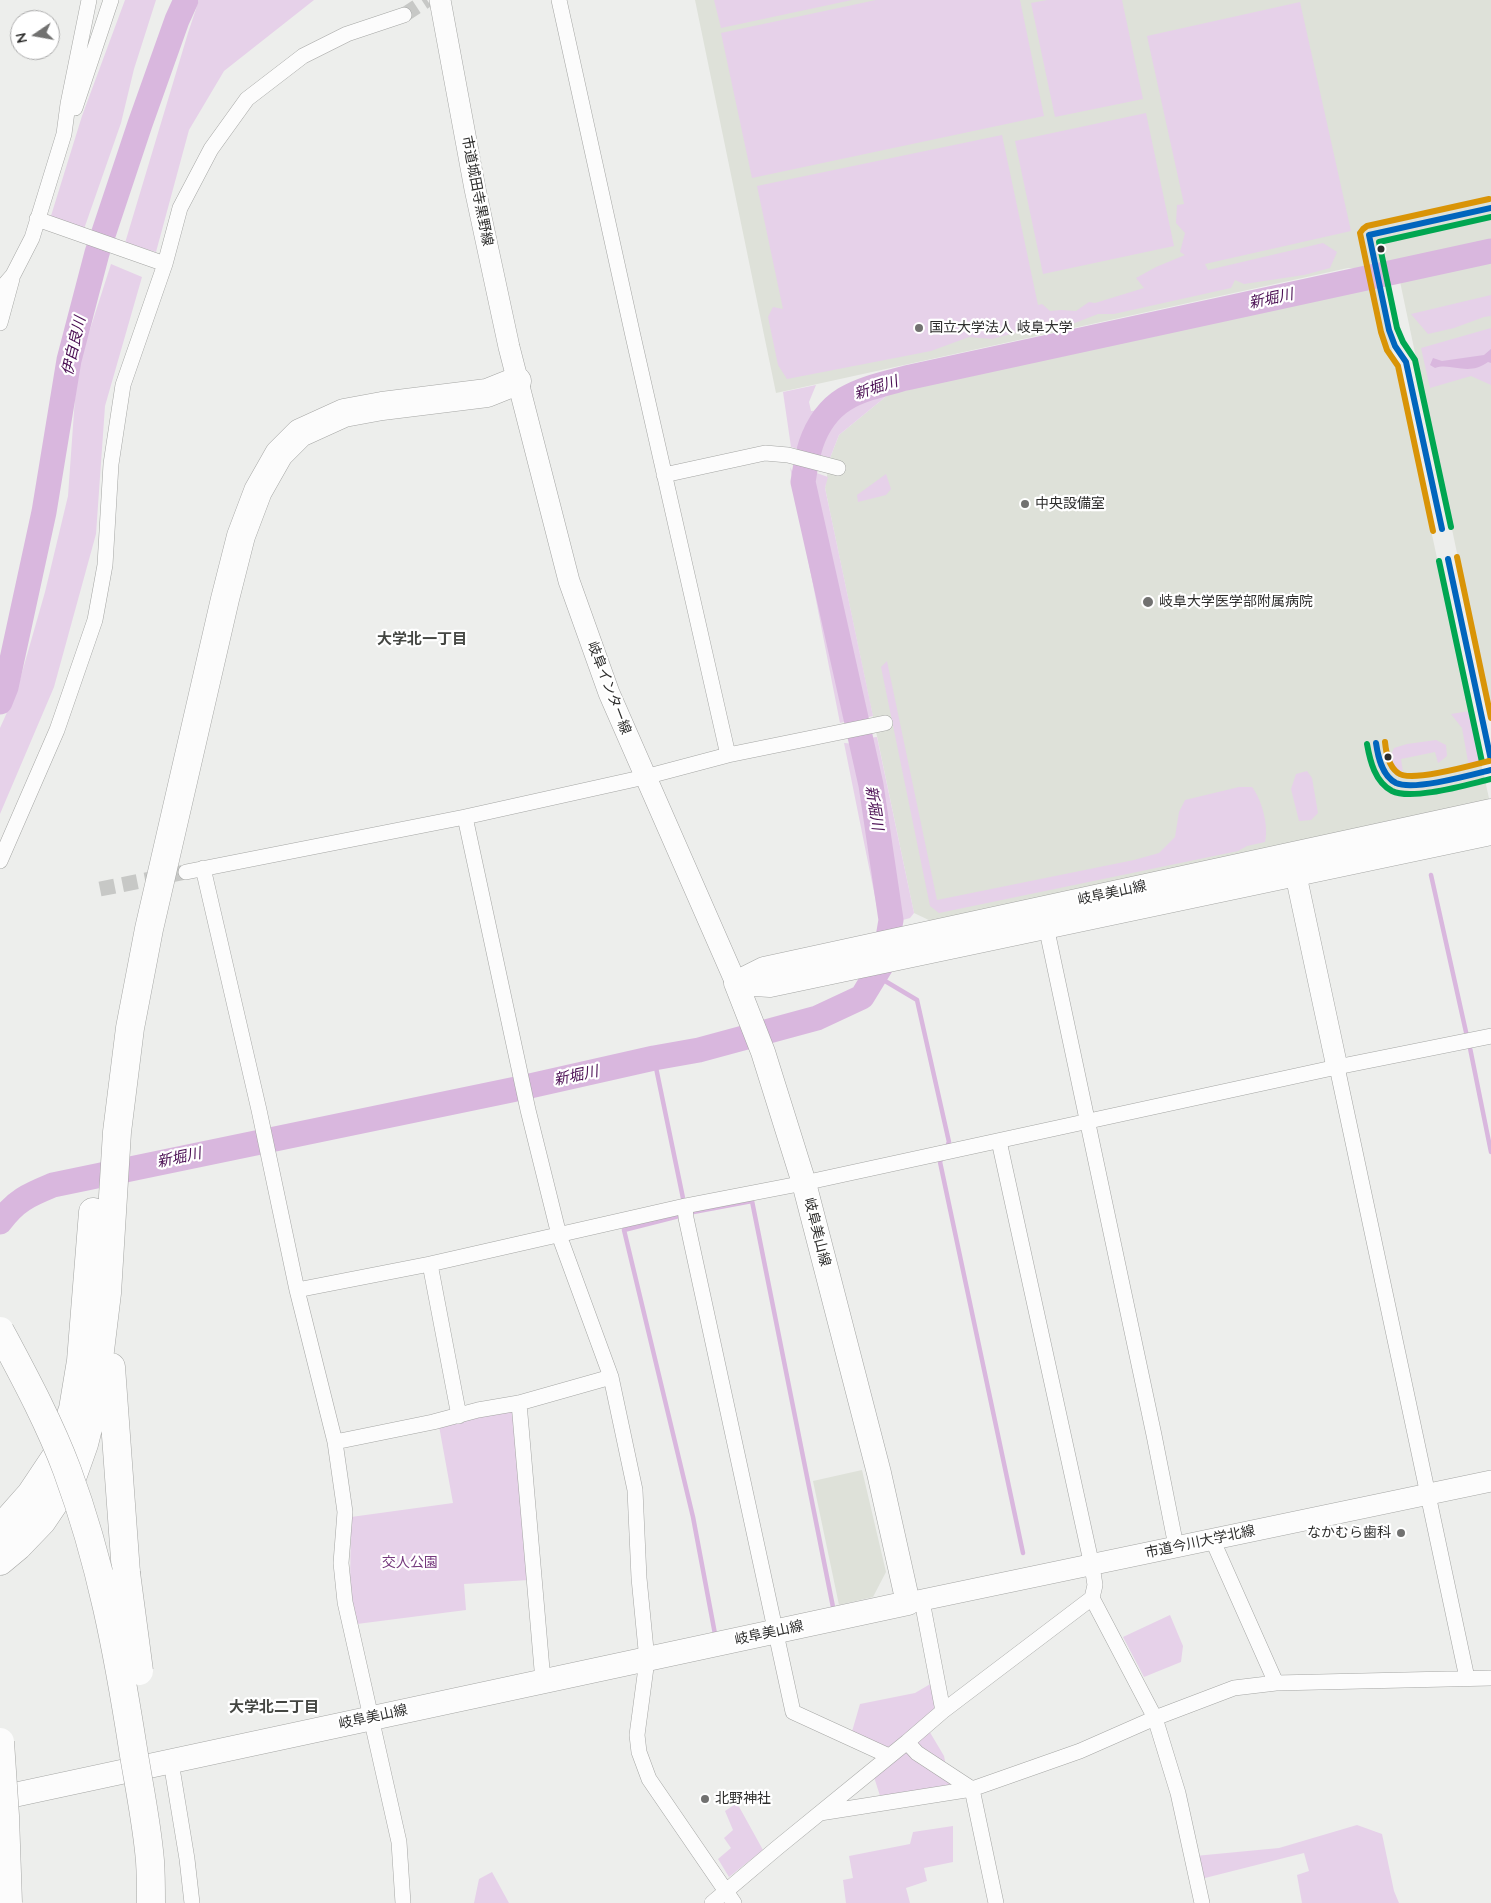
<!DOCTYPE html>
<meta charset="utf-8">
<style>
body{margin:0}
#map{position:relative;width:1491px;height:1903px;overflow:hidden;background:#edeeec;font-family:Quicksand,sans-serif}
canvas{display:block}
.north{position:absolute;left:10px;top:10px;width:50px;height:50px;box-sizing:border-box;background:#fff;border:1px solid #ababab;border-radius:50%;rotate:258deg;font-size:14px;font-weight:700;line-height:20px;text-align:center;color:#2e2e2d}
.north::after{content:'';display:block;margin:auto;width:18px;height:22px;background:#717170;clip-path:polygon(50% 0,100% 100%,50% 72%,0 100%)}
</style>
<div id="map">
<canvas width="1491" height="1903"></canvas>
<div class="north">N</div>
</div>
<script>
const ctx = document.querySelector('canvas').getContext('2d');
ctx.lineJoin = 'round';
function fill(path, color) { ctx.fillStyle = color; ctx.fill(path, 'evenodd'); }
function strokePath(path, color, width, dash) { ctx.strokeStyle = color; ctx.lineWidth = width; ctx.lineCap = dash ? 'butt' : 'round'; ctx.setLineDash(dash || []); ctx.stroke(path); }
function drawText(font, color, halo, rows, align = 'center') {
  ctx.font = font + ' Quicksand,"Noto Sans JP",sans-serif'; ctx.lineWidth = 4.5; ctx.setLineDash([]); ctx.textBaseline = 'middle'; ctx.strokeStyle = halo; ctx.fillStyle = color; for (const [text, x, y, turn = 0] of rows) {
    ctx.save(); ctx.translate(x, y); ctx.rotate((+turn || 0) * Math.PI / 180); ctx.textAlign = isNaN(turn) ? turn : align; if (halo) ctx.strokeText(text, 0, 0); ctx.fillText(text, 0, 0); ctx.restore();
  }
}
fill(new Path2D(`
 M 695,0 L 1491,0 L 1491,715 L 1398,272 L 1348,268 L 776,393 Z
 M 1378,285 L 1490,803 L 933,922 L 914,913 L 825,488 L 830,458 L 839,435 L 889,394 Z
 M 862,1470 L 886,1572 L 873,1597 L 839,1605 L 813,1481 Z`), '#dee1d9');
fill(new Path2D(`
 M 125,0 L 156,0 L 134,69 L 121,123 L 84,229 L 50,219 L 82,116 Z
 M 199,0 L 314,0 L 224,71 L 189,130 L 156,252 L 125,243 L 188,33 Z
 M 714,0 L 852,0 L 721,28 Z
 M 876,0 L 1020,0 L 1044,116 L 752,178 L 721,33 Z
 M 1047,0 L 1122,0 L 1143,99 L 1055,117 L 1031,3 Z
 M 1300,2 L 1351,231 L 1205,264 L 1208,270 L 1323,243 L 1337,252 L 1330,268 L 1304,275 L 1244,284 L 1235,280 L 1231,288 L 1114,314 L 1098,314 L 1067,326 L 1049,324 L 992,339 L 969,337 L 931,351 L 787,379 L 778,365 L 768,317 L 773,307 L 783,309 L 757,186 L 1002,135 L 1038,305 L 1042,304 L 1050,311 L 1061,310 L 1076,311 L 1089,302 L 1095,303 L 1144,288 L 1136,278 L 1156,267 L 1185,255 L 1180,252 L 1185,233 L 1176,223 L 1177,205 L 1184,204 L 1147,36 Z
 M 1146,113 L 1174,246 L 1043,274 L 1015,141 Z
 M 111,264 L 142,277 L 105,406 L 96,534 L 54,687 L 0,814 L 0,728 L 17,690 L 45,592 L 68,496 L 77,370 Z
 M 1491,295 L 1491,316 L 1484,317 L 1454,328 L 1428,334 L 1411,314 Z
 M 1491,328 L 1491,385 L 1471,376 L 1430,388 L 1421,348 Z
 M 816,385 L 809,402 L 811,411 L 844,409 L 882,385 L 889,394 L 839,435 L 830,458 L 791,447 L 783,392 Z
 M 790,467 L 800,486 L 851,720 L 840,723 Z
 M 811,471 L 828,477 L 825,488 L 873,716 L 861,719 L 808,482 Z
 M 886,474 L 891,489 L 886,495 L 858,502 L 857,495 Z
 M 887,661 L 937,900 L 1134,860 L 1159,853 L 1175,837 L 1179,812 L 1185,800 L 1239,787 L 1252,787 C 1262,800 1269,826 1265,842 L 1247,846 L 1238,851 L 939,913 L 930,906 L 881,667 Z
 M 1470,711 L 1474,715 L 1483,756 L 1478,764 L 1469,767 L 1462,728 L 1451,714 Z
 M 877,737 L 914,913 L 910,918 L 896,922 L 867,738 Z
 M 1436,740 L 1446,745 L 1447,756 L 1438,763 L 1435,752 L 1401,759 L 1403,772 L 1393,766 L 1390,757 L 1394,748 L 1407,744 Z
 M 844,743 L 857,744 L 889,920 L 880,922 Z
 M 1307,771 L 1312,778 L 1318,813 L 1311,820 L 1299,821 L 1291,789 L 1296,774 Z
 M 515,1410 L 529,1580 L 464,1584 L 466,1610 L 357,1624 L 350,1588 L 351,1517 L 453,1503 L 439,1426 Z
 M 1170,1615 L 1183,1646 L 1181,1662 L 1144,1677 L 1123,1637 Z
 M 932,1683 L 935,1699 L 934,1714 L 885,1751 L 851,1735 L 860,1704 L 915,1693 Z
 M 928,1729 L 944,1756 L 946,1766 L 917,1748 L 916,1738 Z
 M 910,1751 L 961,1786 L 881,1799 L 874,1777 L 899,1752 Z
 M 737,1803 L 763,1850 L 729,1877 L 718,1859 L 731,1848 L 724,1838 L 733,1830 L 725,1811 Z
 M 1357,1825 L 1382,1834 L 1394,1891 L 1399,1903 L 1302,1903 L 1297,1875 L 1309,1871 L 1304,1853 L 1201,1879 L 1195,1856 L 1279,1848 Z
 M 953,1826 L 953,1862 L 924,1868 L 927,1881 L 906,1888 L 910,1903 L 846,1903 L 843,1880 L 853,1878 L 849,1856 L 910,1844 L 913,1832 Z
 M 492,1872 L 509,1903 L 474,1903 L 479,1879 Z`), '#e6d1e9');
fill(new Path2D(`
 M 1491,349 L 1491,363 L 1488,362 C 1468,377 1451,362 1435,368 L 1430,365 L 1433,358 L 1442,361 L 1484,355 Z`), '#d9b7de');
strokePath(new Path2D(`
 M 1431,875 L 1466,1032
 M 875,975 L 917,1000 L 949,1142 L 946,1149
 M 1470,1048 L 1491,1152
 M 654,1058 L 684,1203
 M 943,1156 L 940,1162 L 1023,1553
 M 688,1213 L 752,1201 L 834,1612
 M 683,1215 L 624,1230 L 693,1517 L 715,1634`), '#d9b7de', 4.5);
strokePath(new Path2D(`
 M 0,702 L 6,687 L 44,512 L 69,360 L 97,253 L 140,124 L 177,20 L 186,0
 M 0,1222 C 16,1200 29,1195 53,1185 L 521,1088 L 654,1058 L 699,1050 L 817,1018 L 862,997 L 884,961 L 891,920 L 871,785 L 803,482 C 805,469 807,456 811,444 C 828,395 861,390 906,378 L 1491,251`), '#d9b7de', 25);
strokePath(new Path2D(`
 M 404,15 L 427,0
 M 100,889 L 186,872`), '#c7c8c6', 15, [15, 8]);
const street = new Path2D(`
 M 559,0 L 633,336 L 728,755
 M 75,108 L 111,0
 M 37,219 L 165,264
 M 0,290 L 13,275 L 32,238 L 64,134 L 68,104 L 89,0
 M 0,323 L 12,279
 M 664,475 L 765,453 L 788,455 L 838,468
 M 465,817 L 528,1110 L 559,1235 L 611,1377 L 635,1490 L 639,1578 L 647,1660 L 637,1735 L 639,1752 L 649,1779 L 734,1903
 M 0,861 L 57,730 L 95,620 L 105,565 L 111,464 L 123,385 L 165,264 L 180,208 L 211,149 L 247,99 L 303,56 L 347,34 L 404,15
 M 203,868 L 259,1110 L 297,1290 L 335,1442 L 345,1512 L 341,1563 L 345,1602 L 399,1842 L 403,1903
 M 186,872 L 465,817 L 645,777 L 728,755 L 885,723
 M 1046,926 L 1154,1435 L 1176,1546
 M 1337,1067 L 1467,1678
 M 999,1141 L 1092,1566 L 1095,1585 L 1092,1598 L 1155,1718 L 1178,1793 L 1202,1903
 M 685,1206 L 686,1218 L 793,1712 L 889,1756
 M 430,1264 L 459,1416
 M 297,1290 L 430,1264 L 685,1206 L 804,1183 L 1337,1067 L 1491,1036
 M 519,1403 L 543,1681
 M 335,1442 L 433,1422 L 478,1410 L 519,1403 L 611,1377
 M 1212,1539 L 1276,1683
 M 922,1601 L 943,1711
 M 907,1742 L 917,1753 L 972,1789 L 996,1903
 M 171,1762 L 187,1859 L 192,1903
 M 820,1813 L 972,1789 L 1080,1751 L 1155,1718 L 1234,1688 L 1276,1683 L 1491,1678
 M 712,1903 L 777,1848 L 907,1742 L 943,1711 L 1092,1598`);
const secondary = new Path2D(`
 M 440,0 L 475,189 L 509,347 L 569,581 L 609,693 L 736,983
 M 1292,857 L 1337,1067
 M 908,1603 L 1491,1481`);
const primary = new Path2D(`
 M 736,983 L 764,969 L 1491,811
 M 739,983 L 770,985 L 1491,833
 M 0,1798 L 908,1603 L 879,1473 L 804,1183 L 763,1052 L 736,983`);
const highway = new Path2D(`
 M 111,1367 L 126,1573
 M 0,1529 L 31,1494 L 57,1455 L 73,1409 L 81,1361 L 93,1212
 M 0,1561 L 18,1546 L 42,1521 L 73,1475 L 84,1444 L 93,1408 L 107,1293 L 117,1132 L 130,1028 L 149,929 L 225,599 L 241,536 L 258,491 L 279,454 L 300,433 L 344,413 L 382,406 L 487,393 L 517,381`);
strokePath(street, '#a5a6a4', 16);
strokePath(secondary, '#a5a6a4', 22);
strokePath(primary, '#a5a6a4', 25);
strokePath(highway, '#a5a6a4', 29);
strokePath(street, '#fcfcfc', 15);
strokePath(secondary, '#fcfcfc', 21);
strokePath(primary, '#fcfcfc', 24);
strokePath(highway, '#fcfcfc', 28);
const highwayBridge = new Path2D(`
 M 0,1331 C 24,1376 49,1422 67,1470 C 101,1562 118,1653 133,1749 C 139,1786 147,1824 150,1861 C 151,1875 151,1889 151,1903
 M 126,1573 L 139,1671
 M 0,1742 L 5,1816 L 8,1903`);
strokePath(highwayBridge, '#a5a6a4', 29, []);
strokePath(highwayBridge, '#fcfcfc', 28);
strokePath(new Path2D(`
 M 1369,235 L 1389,330 L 1395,346 L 1406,362 L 1442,529
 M 1369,235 L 1491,208
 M 1448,559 L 1491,760
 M 1376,743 C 1378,757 1382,776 1396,783 C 1414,791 1471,775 1491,770`), '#0065bd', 6);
strokePath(new Path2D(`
 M 1451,527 L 1415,360 L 1403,342 L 1397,328 L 1379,242 L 1491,217
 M 1439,561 L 1482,762
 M 1367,744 C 1370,761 1375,782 1392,791 C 1412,801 1469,784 1491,779`), '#00a651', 6);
strokePath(new Path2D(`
 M 1433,531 L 1398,366 L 1387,350 L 1381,332 L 1360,233 L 1363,229 L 1367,226 L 1489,199
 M 1457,557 L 1491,718
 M 1385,742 C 1386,752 1388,766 1398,773 C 1410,783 1473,765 1489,761`), '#d99407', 6);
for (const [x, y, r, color] of [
 [1381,249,4.5,"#2e2e2d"],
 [919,328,5,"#717170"],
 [1025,504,5,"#717170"],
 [1148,602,6,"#717170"],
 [1388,757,4.5,"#2e2e2d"],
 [1401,1533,5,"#717170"],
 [705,1799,5,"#717170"]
]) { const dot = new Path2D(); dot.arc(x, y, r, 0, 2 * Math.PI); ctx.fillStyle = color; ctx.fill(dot); strokePath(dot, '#fff', 2); }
drawText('14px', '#2e2e2d', '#fff', [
 ["市道城田寺黒野線",477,191,79],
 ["岐阜インター線",609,688,69],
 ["岐阜美山線",1112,893,-12],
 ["岐阜美山線",817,1232,76],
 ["市道今川大学北線",1200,1542,-12],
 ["岐阜美山線",769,1633,-12],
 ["岐阜美山線",373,1717,-12]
]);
drawText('14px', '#2e2e2d', '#fff', [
 ["国立大学法人 岐阜大学",929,328],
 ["中央設備室",1035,504],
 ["岐阜大学医学部附属病院",1159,602],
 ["なかむら歯科",1391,1533,"right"],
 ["北野神社",715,1799]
], 'left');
drawText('14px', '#75397d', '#fff', [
 ["交人公園",410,1563]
]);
drawText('italic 15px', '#4a0e53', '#fff', [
 ["新堀川",1271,299,-12],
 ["伊自良川",74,346,-77],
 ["新堀川",876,388,-18],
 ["新堀川",874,808,81],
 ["新堀川",576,1076,-12],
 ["新堀川",179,1158,-12]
]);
drawText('bold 15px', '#444642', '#fff', [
 ["大学北一丁目",422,639],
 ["大学北二丁目",274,1707]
]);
</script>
